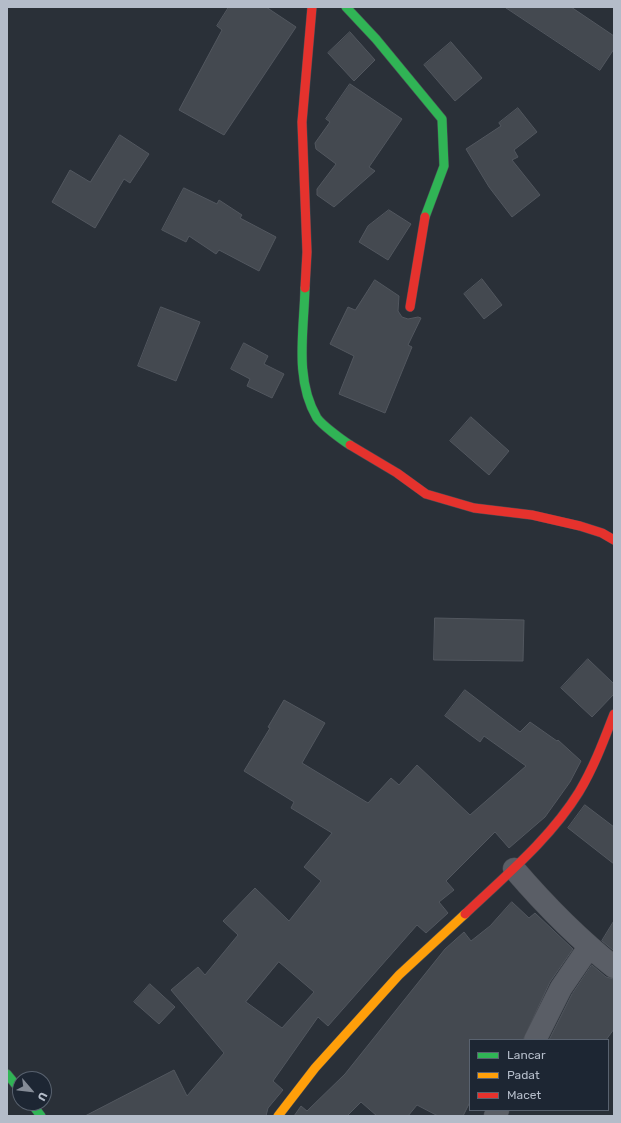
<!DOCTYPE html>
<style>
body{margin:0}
#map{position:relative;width:621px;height:1123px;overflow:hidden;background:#2a3038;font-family:Rubik,sans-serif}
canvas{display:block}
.frame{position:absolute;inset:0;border:8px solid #b4bcc9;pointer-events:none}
.legend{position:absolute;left:469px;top:1039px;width:140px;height:72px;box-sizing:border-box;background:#1d2633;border:1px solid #59626f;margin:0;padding:5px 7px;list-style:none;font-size:12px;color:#b4bcc9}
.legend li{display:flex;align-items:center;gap:8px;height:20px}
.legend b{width:20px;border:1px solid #59626f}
.north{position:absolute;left:12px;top:1071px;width:40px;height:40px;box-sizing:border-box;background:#1d2633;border:1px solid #59626f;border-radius:50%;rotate:118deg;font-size:11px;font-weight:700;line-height:16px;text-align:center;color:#b4bcc9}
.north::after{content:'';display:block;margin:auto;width:14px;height:18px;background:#848b96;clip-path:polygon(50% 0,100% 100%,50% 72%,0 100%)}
</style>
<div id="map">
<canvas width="621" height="1123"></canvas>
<div class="frame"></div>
<ul class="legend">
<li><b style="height:5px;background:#30b455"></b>Lancar</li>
<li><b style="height:5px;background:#ff9f0a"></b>Padat</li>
<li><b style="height:5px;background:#e5322d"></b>Macet</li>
</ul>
<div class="north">U</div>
</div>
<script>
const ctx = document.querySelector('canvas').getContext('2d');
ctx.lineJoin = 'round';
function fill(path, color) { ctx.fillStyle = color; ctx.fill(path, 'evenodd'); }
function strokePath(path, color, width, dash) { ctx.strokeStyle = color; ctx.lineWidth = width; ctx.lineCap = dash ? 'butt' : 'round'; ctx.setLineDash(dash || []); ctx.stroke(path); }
const building = new Path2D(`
 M 229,7 L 266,7 L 296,27 L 224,135 L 179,110 L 222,30 L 217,26 Z
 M 505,7 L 571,7 L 614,36 L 614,49 L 600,70 Z
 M 350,32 L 375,60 L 354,81 L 328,53 Z
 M 451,42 L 482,78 L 455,101 L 424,65 Z
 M 350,84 L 402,119 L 369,167 L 375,171 L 334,207 L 317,195 L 317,189 L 336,164 L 316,149 L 315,143 L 330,122 L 326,119 Z
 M 518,108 L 537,132 L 514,150 L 518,157 L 512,160 L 540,195 L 512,217 L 489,187 L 466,149 L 501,126 L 499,123 Z
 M 120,135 L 149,154 L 130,183 L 124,179 L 95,228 L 52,202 L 70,170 L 90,182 Z
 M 184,188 L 217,204 L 219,200 L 242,215 L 240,218 L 276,237 L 259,271 L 219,250 L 216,254 L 189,236 L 186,242 L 162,230 Z
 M 389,210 L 411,224 L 388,260 L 359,242 L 368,226 Z
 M 482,279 L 502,305 L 484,319 L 464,294 Z
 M 375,280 L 399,296 L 398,311 L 402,317 L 408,319 L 418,317 L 421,318 L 408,345 L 412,347 L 385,413 L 339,394 L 354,356 L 330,344 L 348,307 L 355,310 Z
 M 161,307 L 200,322 L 176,381 L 138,366 Z
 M 244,343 L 268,356 L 264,364 L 284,374 L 272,398 L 247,386 L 250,379 L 231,369 Z
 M 471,417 L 509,451 L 489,475 L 450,441 Z
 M 435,618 L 524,620 L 523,661 L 434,660 Z
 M 588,659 L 614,684 L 614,694 L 592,717 L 561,688 Z
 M 465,690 L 520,732 L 530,722 L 557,741 L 558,740 L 581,761 L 570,782 L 545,817 L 509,848 L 495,832 L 446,881 L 454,890 L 439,902 L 448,913 L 426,933 L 417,925 L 328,1026 L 318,1017 L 273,1081 L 283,1090 L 268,1108 L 266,1116 L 85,1116 L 174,1070 L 187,1096 L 224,1053 L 171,990 L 198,967 L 205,975 L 238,935 L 223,921 L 255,888 L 289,921 L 321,881 L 304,867 L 332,833 L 291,808 L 294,802 L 244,771 L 270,728 L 268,727 L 284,700 L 325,723 L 302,763 L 368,803 L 391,778 L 399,785 L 417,765 L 470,815 L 526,766 L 484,736 L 480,742 L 445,716 ZM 279,962 L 314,992 L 282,1028 L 246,1002 Z
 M 585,805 L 614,827 L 614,864 L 568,828 Z
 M 512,902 L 529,918 L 535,913 L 573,949 L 550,982 L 523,1040 L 470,1040 L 470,1102 L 463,1116 L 438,1116 L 417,1105 L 408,1116 L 377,1116 L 361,1102 L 347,1116 L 294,1116 L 301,1106 L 307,1111 L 345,1074 L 445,949 L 464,932 L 471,941 L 490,926 Z
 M 614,921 L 614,951 L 602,941 Z
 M 592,965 L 606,977 L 614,979 L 614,1029 L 606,1040 L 549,1040 L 572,994 Z
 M 150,984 L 175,1007 L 159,1024 L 134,1002 Z`);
fill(building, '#444950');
strokePath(building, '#52575f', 1);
const street = new Path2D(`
 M 514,869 C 545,905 576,937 614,967
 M 535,1040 L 561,988 L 589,947
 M 495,1116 L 498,1110`);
const fast = new Path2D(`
 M 346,7 L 376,39 L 442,119 L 444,166 L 425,217
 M 305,288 C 304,331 294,379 317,418 C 322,425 342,440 350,445
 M 7,1074 L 20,1090
 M 31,1103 L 41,1116`);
const slow = new Path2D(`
 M 278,1116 L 315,1068 L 399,975 L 465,914`);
const jam = new Path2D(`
 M 305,288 L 307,252 L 302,122 L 312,7
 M 410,307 L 425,217
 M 350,445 L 397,473 L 426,494 L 474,508 L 532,515 L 580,526 L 602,533 L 614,540
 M 465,914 C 505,876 550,839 579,792 C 594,767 604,740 614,714`);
strokePath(street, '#484c53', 23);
strokePath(fast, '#484c53', 10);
strokePath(slow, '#484c53', 10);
strokePath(jam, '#484c53', 10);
strokePath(street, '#5a5e66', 22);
strokePath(fast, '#30b455', 9);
strokePath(slow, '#ff9f0a', 9);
strokePath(jam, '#e5322d', 9);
</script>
